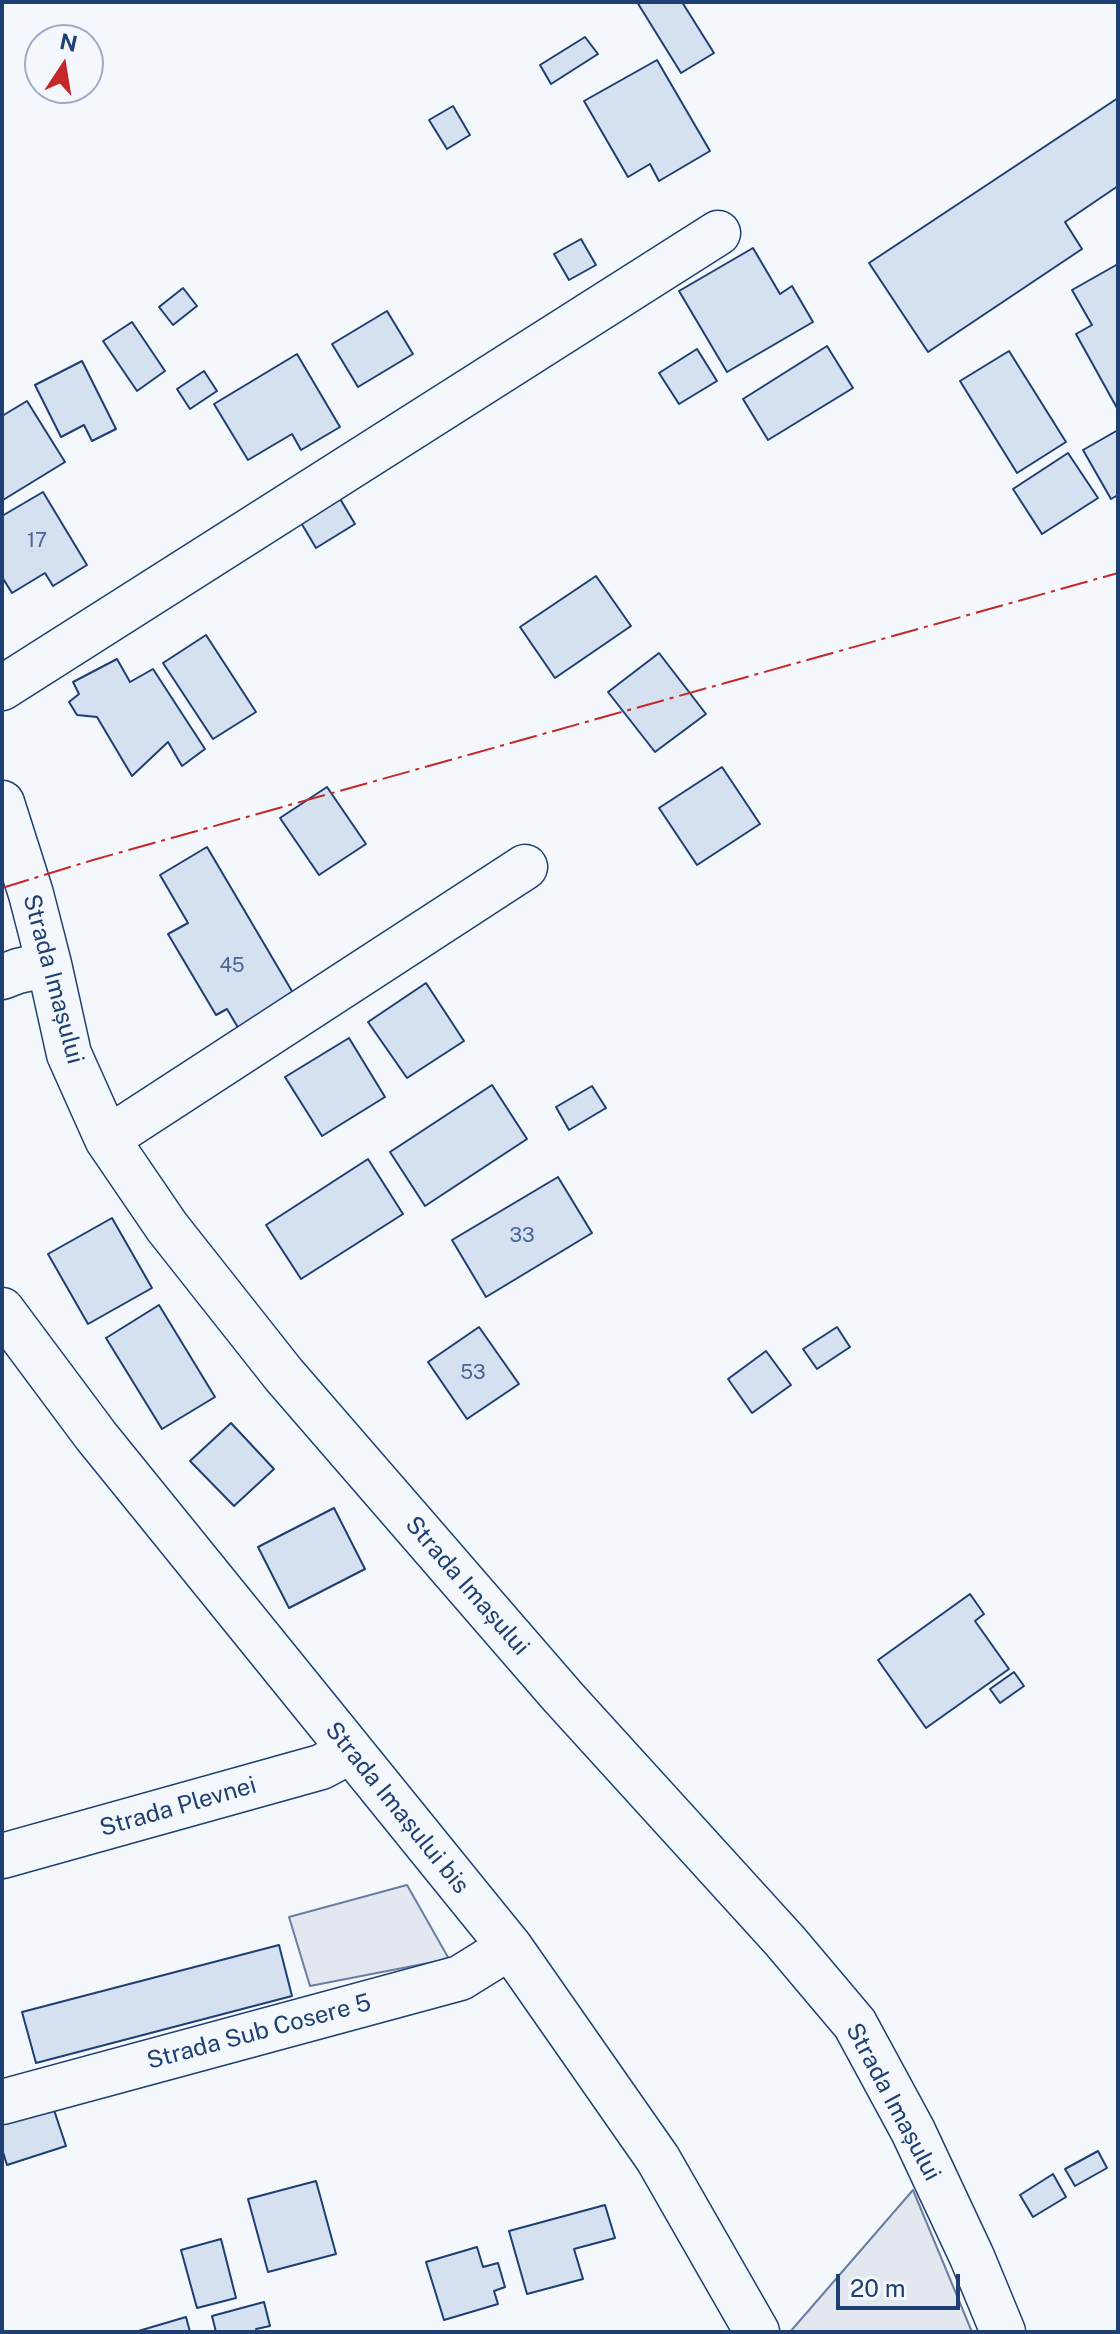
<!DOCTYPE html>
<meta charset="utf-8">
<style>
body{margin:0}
#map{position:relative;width:1120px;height:2334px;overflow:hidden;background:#f4f7fb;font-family:"Public Sans",sans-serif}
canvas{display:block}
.frame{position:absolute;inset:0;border:4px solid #1d3f73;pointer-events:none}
.north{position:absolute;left:24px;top:24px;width:80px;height:80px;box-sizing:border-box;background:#f4f7fb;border:2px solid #9eadc5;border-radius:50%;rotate:12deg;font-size:22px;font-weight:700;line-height:32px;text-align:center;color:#1d3f73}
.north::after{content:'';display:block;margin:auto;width:28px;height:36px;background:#c62828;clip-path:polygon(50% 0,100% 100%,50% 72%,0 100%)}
.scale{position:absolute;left:836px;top:2274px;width:124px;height:36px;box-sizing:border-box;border:4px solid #1d3f73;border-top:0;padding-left:10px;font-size:24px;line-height:28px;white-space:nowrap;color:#1d3f73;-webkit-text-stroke:6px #f4f7fb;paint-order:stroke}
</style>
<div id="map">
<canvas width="1120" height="2334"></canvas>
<div class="frame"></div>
<div class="north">N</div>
<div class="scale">20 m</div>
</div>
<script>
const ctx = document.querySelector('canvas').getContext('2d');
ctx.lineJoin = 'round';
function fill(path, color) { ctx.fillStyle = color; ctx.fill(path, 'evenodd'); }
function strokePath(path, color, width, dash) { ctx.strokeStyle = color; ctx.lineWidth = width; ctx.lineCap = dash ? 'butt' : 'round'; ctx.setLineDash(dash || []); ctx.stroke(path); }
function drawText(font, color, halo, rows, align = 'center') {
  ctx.font = font + ' "Public Sans",sans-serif'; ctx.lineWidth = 6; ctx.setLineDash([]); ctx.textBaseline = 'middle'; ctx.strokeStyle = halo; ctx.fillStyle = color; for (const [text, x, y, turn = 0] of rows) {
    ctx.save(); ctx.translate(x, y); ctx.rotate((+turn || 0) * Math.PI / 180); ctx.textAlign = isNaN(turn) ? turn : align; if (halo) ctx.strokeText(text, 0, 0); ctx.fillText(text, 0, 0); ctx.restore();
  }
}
const parking = new Path2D(`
 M 407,1885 L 449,1959 L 310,1986 L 289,1917 Z
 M 913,2190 L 972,2332 L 790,2332 Z`);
fill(parking, '#e3e8f0');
strokePath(parking, '#687fa3', 2);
const building = new Path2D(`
 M 637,2 L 682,2 L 714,53 L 681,73 Z
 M 585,37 L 598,54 L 551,84 L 540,65 Z
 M 657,60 L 710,151 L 659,181 L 650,164 L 628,177 L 584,101 Z
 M 1118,98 L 1118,186 L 1065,222 L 1082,249 L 928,352 L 869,263 Z
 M 453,106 L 470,135 L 447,149 L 429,120 Z
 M 581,239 L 596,265 L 569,280 L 554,254 Z
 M 753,248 L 780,294 L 792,286 L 813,322 L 727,372 L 679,291 Z
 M 1118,264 L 1118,408 L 1117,408 L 1076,334 L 1092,325 L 1072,290 Z
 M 183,288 L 197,306 L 173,325 L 159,307 Z
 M 387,311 L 413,354 L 358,387 L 332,344 Z
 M 132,322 L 165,371 L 137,391 L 103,341 Z
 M 827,346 L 853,388 L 768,440 L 743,399 Z
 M 697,349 L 717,381 L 679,404 L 659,373 Z
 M 1009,351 L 1066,442 L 1017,473 L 960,381 Z
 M 297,354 L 340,427 L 301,450 L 292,434 L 248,460 L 214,404 Z
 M 82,361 L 116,429 L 92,441 L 84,425 L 61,437 L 35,385 Z
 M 204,371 L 217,391 L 190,409 L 177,389 Z
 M 27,401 L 65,462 L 3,500 L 2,416 Z
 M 1118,430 L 1118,495 L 1111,499 L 1083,450 Z
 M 1068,453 L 1098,498 L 1042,534 L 1013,489 Z
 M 43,492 L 87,565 L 53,586 L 45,573 L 12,593 L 2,577 L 2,516 Z
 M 336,492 L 355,524 L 316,548 L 297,516 Z
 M 596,576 L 631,626 L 555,678 L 520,627 Z
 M 206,635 L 256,712 L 213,739 L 163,663 Z
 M 659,653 L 706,714 L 655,752 L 608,692 Z
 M 117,659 L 130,682 L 153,669 L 205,749 L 182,766 L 168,742 L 132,776 L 97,717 L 77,715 L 69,702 L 79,694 L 73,682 Z
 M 722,767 L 760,824 L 697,865 L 659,808 Z
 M 327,787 L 366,844 L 319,875 L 280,818 Z
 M 207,847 L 296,998 L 240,1031 L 227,1009 L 216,1015 L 168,934 L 188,923 L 160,875 Z
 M 426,983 L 464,1041 L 407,1078 L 368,1022 Z
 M 349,1038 L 385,1097 L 322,1136 L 285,1077 Z
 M 492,1085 L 527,1139 L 425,1206 L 390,1152 Z
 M 592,1086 L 606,1108 L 569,1130 L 556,1107 Z
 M 368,1159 L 403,1214 L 301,1279 L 266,1225 Z
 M 558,1177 L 592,1233 L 486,1297 L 452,1240 Z
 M 112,1218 L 152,1288 L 88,1324 L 48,1254 Z
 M 159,1305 L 215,1397 L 162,1429 L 106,1338 Z
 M 479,1327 L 519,1384 L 467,1419 L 428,1362 Z
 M 837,1327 L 850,1347 L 817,1369 L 803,1349 Z
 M 766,1351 L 791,1385 L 752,1413 L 728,1379 Z
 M 231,1423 L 274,1469 L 234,1506 L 190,1461 Z
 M 334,1508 L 365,1569 L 289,1608 L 258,1547 Z
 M 970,1594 L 984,1614 L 975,1621 L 1009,1669 L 926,1728 L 878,1660 Z
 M 1014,1672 L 1024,1686 L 1000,1703 L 990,1689 Z
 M 279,1945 L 292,1996 L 36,2063 L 22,2012 Z
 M 50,2098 L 66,2146 L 7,2165 L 2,2149 L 2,2114 Z
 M 1098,2151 L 1107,2168 L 1075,2186 L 1065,2169 Z
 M 1053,2174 L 1066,2197 L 1033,2217 L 1020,2195 Z
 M 316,2181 L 336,2254 L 268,2272 L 248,2199 Z
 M 605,2205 L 615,2238 L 574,2249 L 583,2279 L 527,2294 L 509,2231 Z
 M 221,2239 L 236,2298 L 197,2308 L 181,2250 Z
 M 477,2247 L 483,2267 L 498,2263 L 505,2287 L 494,2291 L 498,2304 L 444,2320 L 426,2262 Z
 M 264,2302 L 270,2326 L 256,2329 L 257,2332 L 216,2332 L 212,2316 Z
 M 186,2317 L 190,2332 L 135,2332 Z`);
fill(building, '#d5e0f0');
strokePath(building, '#1d3f73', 2);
const minor = new Path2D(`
 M 2,688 L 718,233
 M 2,803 L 31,894 L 49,964 L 69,1054 L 107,1139 L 167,1227 L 284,1375 L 563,1697 L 785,1941 L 855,2024 L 913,2131 L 972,2257 L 1003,2332
 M 2,977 L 18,971 L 49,964
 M 107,1139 L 525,867
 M 2,1310 L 96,1436 L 510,1947 L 658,2159 L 757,2332
 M 2,1856 L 321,1767 L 351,1751
 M 2,2102 L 460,1978 L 510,1947`);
strokePath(minor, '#1d3f73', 47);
strokePath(minor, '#f4f7fb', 44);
strokePath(new Path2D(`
 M 2,888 L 93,860 L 1118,573`), '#c62828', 2, [28, 6, 4, 6]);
drawText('20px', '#4b6792', null, [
 ["17",37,541],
 ["45",232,966],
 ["33",522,1236],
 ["53",473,1373]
]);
drawText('24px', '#1d3f73', '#f4f7fb', [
 ["Strada Imașului",53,979,75],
 ["Strada Imașului",467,1586,49],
 ["Strada Plevnei",178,1807,-16],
 ["Strada Imașului bis",397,1808,51],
 ["Strada Sub Cosere 5",259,2032,-15],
 ["Strada Imașului",893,2102,62]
]);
</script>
